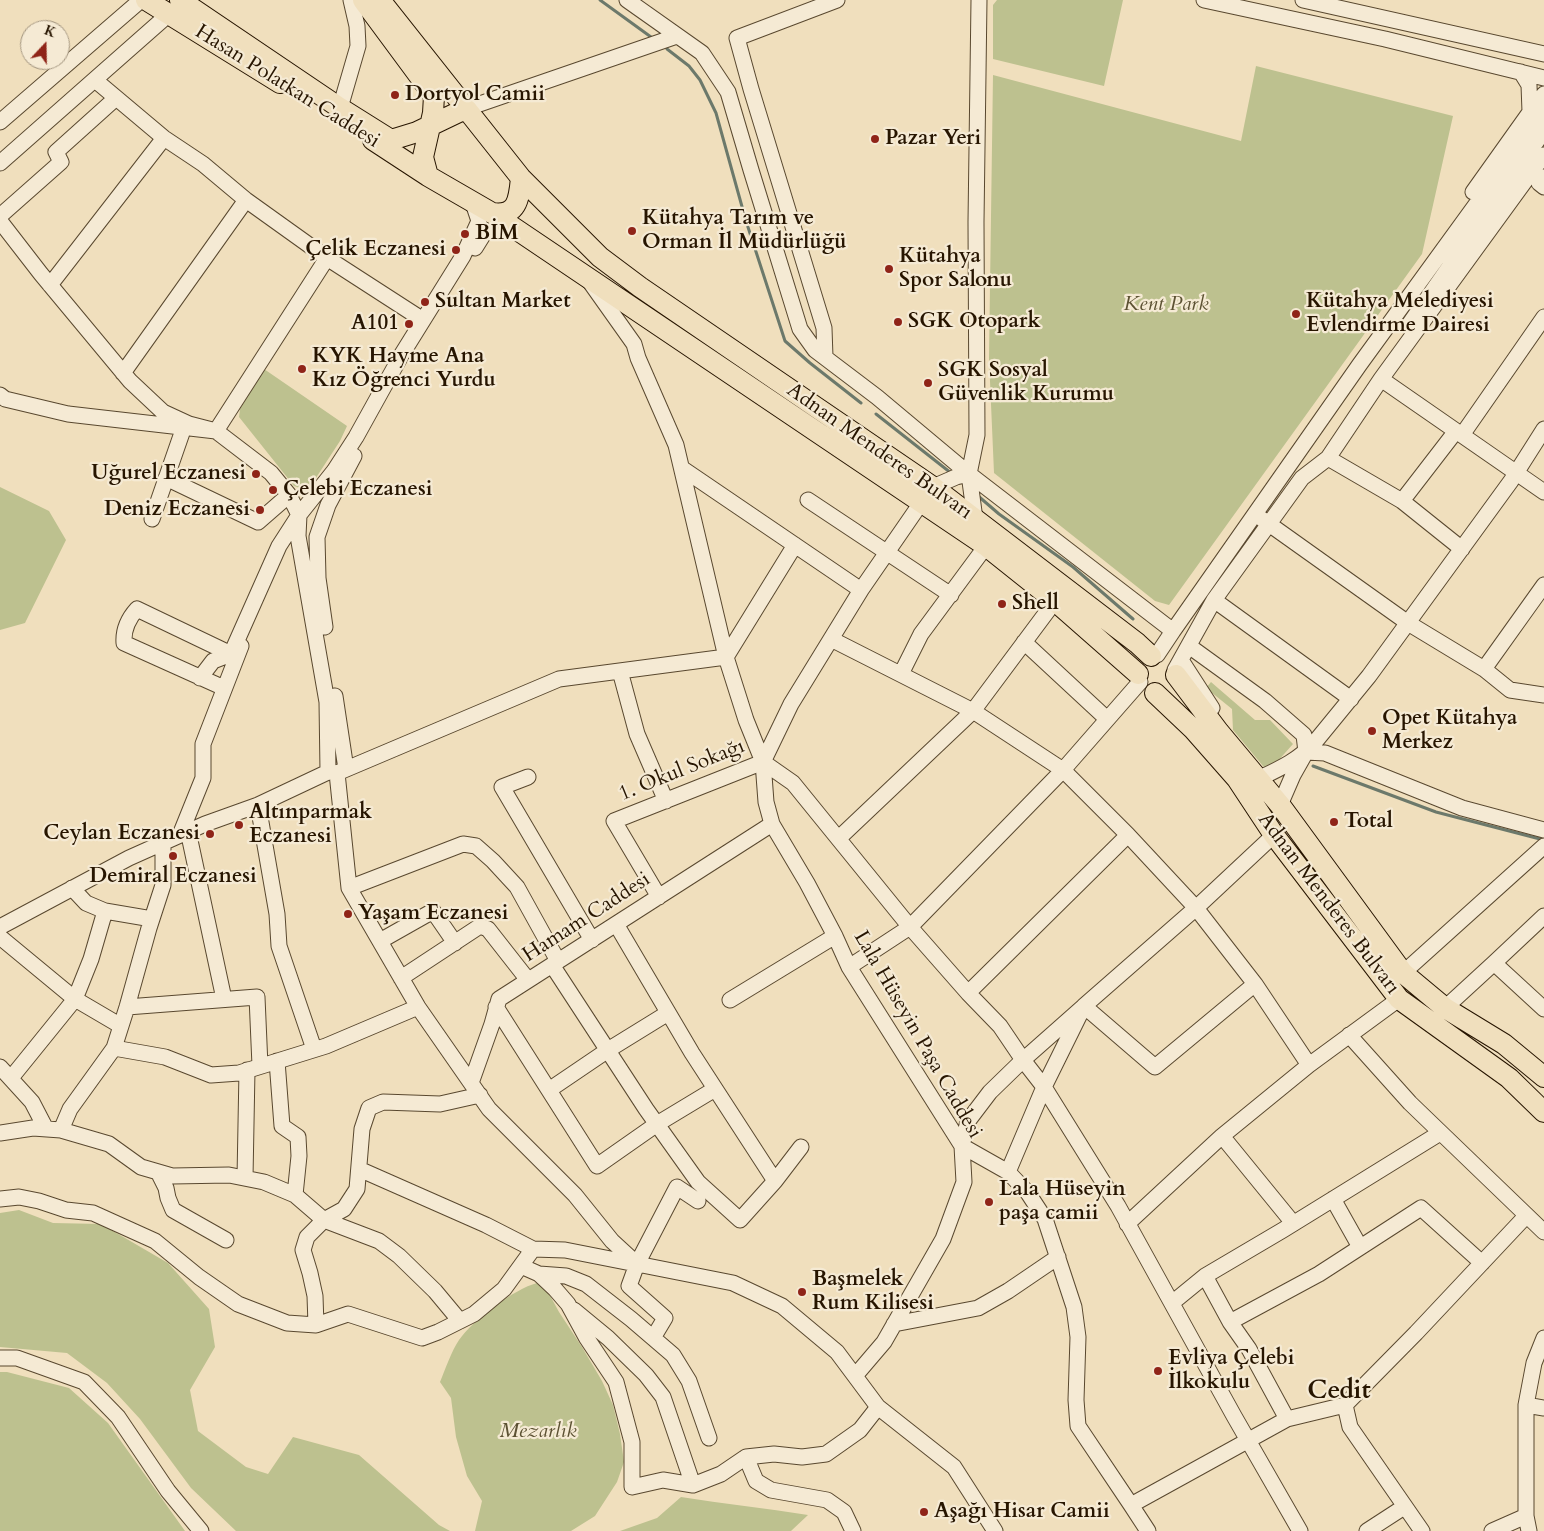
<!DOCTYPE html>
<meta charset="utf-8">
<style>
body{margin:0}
#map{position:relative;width:1544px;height:1531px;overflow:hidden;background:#f0dfbd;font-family:Cardo,serif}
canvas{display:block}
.north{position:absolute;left:20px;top:20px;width:50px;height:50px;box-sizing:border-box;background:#f5ead4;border:1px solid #a3957f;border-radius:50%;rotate:21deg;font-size:14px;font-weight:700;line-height:20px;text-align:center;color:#271500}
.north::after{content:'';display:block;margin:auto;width:18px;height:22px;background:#8f2418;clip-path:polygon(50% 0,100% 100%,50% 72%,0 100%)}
</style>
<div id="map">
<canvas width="1544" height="1531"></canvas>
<div class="north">K</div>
</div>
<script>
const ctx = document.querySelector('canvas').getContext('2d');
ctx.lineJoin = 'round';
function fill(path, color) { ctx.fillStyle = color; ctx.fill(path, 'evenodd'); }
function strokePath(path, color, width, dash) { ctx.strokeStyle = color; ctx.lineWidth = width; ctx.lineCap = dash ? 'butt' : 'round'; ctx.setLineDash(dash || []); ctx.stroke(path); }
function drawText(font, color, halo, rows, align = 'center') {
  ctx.font = font + ' Cardo,serif'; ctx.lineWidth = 4.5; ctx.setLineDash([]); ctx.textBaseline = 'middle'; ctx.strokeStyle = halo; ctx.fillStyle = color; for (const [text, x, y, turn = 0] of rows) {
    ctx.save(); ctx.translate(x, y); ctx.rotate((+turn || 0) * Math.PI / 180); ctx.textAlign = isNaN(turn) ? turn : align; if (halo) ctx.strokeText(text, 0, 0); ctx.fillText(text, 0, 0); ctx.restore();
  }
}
fill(new Path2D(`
 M 997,0 L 1123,0 L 1104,86 L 993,59 L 993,5 Z
 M 1256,66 L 1453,116 L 1422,254 L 1169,605 L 1155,601 L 994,473 L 989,358 L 993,75 L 1241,141 Z
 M 264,369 L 347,426 L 340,441 L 310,487 L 303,489 L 294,486 L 239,417 L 240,409 Z
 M 0,487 L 49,511 L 66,540 L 25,623 L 0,630 Z
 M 1211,682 L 1255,720 L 1270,720 L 1293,744 L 1268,772 L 1233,730 L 1232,709 L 1206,688 Z
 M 19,1210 L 53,1223 L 101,1224 L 168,1263 L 209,1309 L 215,1347 L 190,1390 L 198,1431 L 246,1467 L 268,1474 L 293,1437 L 359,1455 L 439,1525 L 450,1531 L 236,1531 L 191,1488 L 140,1419 L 107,1383 L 67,1353 L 0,1347 L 0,1213 Z
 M 537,1283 L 547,1290 L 559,1312 L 582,1347 L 602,1381 L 613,1405 L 620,1434 L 624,1462 L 617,1482 L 595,1516 L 571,1531 L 475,1531 L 482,1501 L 467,1476 L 456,1437 L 451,1398 L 440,1382 C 445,1370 452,1350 459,1340 C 473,1320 514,1289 537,1283 Z
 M 0,1372 L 7,1372 L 69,1388 L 108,1423 L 185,1531 L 0,1531 Z
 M 681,1497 C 723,1504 766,1508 808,1515 L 791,1531 L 620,1531 L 657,1518 Z`), '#bdc18f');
strokePath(new Path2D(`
 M 600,0 L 651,37
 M 667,49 L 689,66 L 700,80 L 716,113 L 746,221 L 785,341 L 810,363 L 861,403
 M 876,414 L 951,473
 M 977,495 L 999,514 L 1073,567 L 1133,619
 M 1313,766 L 1436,812 L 1540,839`), '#6c796b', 3);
const minor = new Path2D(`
 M 627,0 L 702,53 L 728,92 L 751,170 L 800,329 L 815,350 L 877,397 L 969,474 L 1173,631
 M 1204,0 L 1385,39 L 1544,78
 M 1303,0 L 1544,54
 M 95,80 L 164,138 L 203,164 L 246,200 L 327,258 L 423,320
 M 340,108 L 358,46 L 357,26 L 351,0
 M 465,109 L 677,36
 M 1530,112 L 1544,94
 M 0,122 L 141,0
 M 0,163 L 169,14
 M 1544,177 L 1539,183 L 1544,187
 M 1473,192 L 1530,112 L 1529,85 L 1521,72
 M 0,216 L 61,162 L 56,152 L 116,98
 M 0,221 L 41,274 L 130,381 L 163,412 L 189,424 L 216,431 L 271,473 L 289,495 L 299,515 L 298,536 L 327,702 L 328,772
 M 475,248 L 485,232 L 512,227
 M 590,282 L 634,344 L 638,358 L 676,445 L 726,657 L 746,720 L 763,762 L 793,783 L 910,927 L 968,993 L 1000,1026 L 1023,1060 L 1044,1087 L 1118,1206 L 1234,1416 L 1300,1531
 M 50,285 L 164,138
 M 1410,323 L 1544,131
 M 825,357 L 824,328 L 751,89 L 737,38 L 837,0
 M 123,373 L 246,200
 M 1381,379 L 1544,492
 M 0,395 L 5,399 L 68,414 L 216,431 L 327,258
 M 1462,435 L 1544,317
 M 1328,458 L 1402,501 L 1462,549
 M 683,469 L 861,590
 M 166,478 L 258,522 L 289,495
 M 933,487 L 956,477 L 969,474
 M 808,500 L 951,595
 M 1402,501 L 1456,431
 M 152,519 L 184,427
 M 975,519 L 969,474 L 977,435 L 976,222 L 979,0
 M 1262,519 L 1408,623 L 1484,669 L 1510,690 L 1544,695
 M 1214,600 L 1351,699
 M 325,627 L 318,578 L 317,537 L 328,505 L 354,456
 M 831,639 L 973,711 L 1063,770 L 1128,835 L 1196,908 L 1255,984 L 1309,1065
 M 1024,642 L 1107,719
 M 1189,646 L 1265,701 L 1304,735 L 1306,752 L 1293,775 L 1280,805
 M 1157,655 L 1173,631 L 1360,364 L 1544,111
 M 1181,660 L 1212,708
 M 1484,669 L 1544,585
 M 1175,670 L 1214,600 L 1302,478 L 1328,458 L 1381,379 L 1544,155
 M 620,671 L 637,734 L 666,801
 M 901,674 L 921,634 L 986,546
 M 200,678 L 213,661 L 231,654 L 236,656
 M 224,688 L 124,643 C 123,629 128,619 137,609 L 231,654 L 279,546 L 299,515 L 334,471 L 356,437 L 402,354 L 463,256 L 479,221 L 473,203
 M 335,696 L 346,769
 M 1306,752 L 1325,753 L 1462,808 L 1544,830
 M 763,762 L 766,802 L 772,824 L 807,883 L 835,936 L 849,967 L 962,1146 L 964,1182 L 943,1239 L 884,1342 L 855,1376
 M 763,762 L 791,704 L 861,590 L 921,503
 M 1253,772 L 1258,779 C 1279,769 1299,760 1315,742 L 1369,676 L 1511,481 L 1544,429
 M 337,773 L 349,888 L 418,1007 L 489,1109 L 575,1195 L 612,1241 L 637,1264 L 733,1283 L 782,1306 L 837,1352 L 878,1407 L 954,1467 L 995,1531
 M 528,777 L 502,787 L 592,940
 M 258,805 L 277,914 L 279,946 L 314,1049
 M 188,831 L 224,999
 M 180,835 L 203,778 L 203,744 L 241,646
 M 839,838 L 973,711 L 1055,601
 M 72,888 L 86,903 L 105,911 L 152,919
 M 349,888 L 463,844 L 476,846 L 493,861 L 517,887 L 558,961
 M 659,897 L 614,821 L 763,762
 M 616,924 L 692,1053 L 775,1181
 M 0,927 L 129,858 L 205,824 L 258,805 L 328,772 L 337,773 L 559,679 L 726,657 L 795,545
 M 0,937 L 75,999 L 121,1026
 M 380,941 L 433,911 L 455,943
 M 1494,963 L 1544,1009
 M 552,965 L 646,1109 L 698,1182 L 740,1220 L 775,1181 L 801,1147
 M 849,967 L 910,927 L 1063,770 L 1140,682
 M 1403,973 L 1544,846
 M 401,978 L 480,926 L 488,929 L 528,980
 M 968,993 L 1128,835
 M 730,1000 L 835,936
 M 127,1007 L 257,997 L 260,1066
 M 496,1007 L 597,1166 L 657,1124 L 715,1089
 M 1445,1008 L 1494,963 L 1544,916
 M 1349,1035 L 1410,1103 L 1544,1232
 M 114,1048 L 165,1057 L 211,1075 L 239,1073 L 326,1046 L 418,1007
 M 277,1061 L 282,1126 L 298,1137 L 299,1156 L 295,1195
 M 0,1067 L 32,1102 L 46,1129
 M 11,1078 L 75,999 L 91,959 L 105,911
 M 471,1083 L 492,1024 L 499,999 L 772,824
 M 549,1090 L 608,1050 L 668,1013
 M 61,1130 L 70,1109 L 114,1048 L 127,1007 L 149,928 L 163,885 L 163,842
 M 0,1133 L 33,1128 L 61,1130 L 109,1144 L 141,1167 L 172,1176 L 229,1175 L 264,1182 L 295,1195 L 324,1220 L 379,1241 L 399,1256 L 435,1291 L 460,1321
 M 1222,1136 L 1293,1223
 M 359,1169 L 486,1225 L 533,1249
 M 158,1172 L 166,1188 L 168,1198 L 173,1210 L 226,1240
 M 1008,1172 L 1044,1087 L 1084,1006 L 1196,908 L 1274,835
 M 245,1178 L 247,1070
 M 0,1199 L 19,1197 L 39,1201 L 66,1210 L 93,1213 L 155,1241 L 199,1277 L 238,1304 L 287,1323 L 316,1325 L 348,1314 L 422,1338 L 438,1332 L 474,1314 L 504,1289 L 533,1249 L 565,1250 L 636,1264
 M 1333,1199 L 1360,1247
 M 1127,1224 L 1222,1136 L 1309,1065 L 1399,999
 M 521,1266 L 539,1274 L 555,1289 L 568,1304 L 586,1337 L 616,1382 L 632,1442 L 632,1487 L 663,1480 L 693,1485 L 721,1474 L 746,1457 L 774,1454 L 802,1457 L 826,1454 L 860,1430 L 878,1407
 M 539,1274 L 566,1276 L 586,1284 L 631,1319 L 673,1355 L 689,1381 L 709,1438
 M 1205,1276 L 1230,1322 L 1249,1349 L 1287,1419
 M 1172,1303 L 1205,1276 L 1283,1230 L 1440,1133
 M 574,1310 L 608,1338 L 646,1375 L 663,1397 L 693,1485
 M 1230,1322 L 1319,1274 L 1421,1208 L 1482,1263
 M 894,1324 L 978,1308 L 1008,1291 L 1058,1257
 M 316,1325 L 315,1296 L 310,1273 L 303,1250 L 307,1237 L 324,1220 L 344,1209 L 357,1189 L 362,1129 L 369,1108 L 383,1102 L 440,1104 L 480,1095
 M 653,1338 L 665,1318 L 629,1286 L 637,1264 L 677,1187 L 698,1201
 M 0,1358 L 17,1358 L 84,1382 L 118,1417 L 168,1491 L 201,1531
 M 1345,1405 L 1350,1427 L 1422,1531
 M 1526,1405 L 1544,1408
 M 746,1457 L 756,1481 L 771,1490 L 827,1500 L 844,1512 L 853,1531
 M 1131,1505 L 1287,1419 L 1345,1405 L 1416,1333 L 1526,1216
 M 1148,1531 L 1131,1505 L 1078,1426 L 1076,1400 L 1078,1337 L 1074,1307 L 1045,1219 L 1028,1193 L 1008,1172 L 962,1146 L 968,1121 L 990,1092 L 1023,1060 L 1084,1006 L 1155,1067 L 1255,984
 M 1367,1531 L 1404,1507
 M 1492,1531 L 1526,1516
 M 1529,1531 L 1526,1516 L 1526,1405 L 1534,1363 L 1544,1338`);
const major = new Path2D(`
 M 146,0 L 280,83
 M 180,0 L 340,108 L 391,140 L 417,132 L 465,109
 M 363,0 L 434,96 L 433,113 L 423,157 L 428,176 L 492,213 L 986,546 L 1055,601 L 1138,674
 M 380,0 L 521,178 L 600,257 L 640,287 L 933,487 L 1137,643 L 1151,656
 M 373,140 L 428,176
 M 492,213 C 518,217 519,198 521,178
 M 1176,675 L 1219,732 L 1280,805 L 1403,973 L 1445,1008 L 1504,1044 L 1544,1077
 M 1155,693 L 1193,729 L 1237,779 L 1274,835 L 1399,999 L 1509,1078 L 1544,1112`);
strokePath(minor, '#59482f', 17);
strokePath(major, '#271500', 22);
strokePath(minor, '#f5ead4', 15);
strokePath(major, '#f0dfbd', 20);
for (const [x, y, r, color] of [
 [395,95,5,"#8f2418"],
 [875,139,5,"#8f2418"],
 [632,231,5,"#8f2418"],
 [465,234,5,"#8f2418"],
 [456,250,5,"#8f2418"],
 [889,269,5,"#8f2418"],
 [425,302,5,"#8f2418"],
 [1296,314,5,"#8f2418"],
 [898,322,5,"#8f2418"],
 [409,324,5,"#8f2418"],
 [302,369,5,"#8f2418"],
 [928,383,5,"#8f2418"],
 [256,474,5,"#8f2418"],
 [273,490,5,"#8f2418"],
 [260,510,5,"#8f2418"],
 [1002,604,5,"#8f2418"],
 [1372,731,5,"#8f2418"],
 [1334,822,5,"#8f2418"],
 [239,825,5,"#8f2418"],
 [210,834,5,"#8f2418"],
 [173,856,5,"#8f2418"],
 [348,914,5,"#8f2418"],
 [989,1202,5,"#8f2418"],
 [802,1292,5,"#8f2418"],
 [1158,1371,5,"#8f2418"],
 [924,1512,5,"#8f2418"]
]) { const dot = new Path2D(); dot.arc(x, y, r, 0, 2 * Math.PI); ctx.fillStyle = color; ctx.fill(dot); strokePath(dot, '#f5ead4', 2); }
drawText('21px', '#271500', '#f5ead4', [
 ["Hasan Polatkan Caddesi",287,87,32],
 ["Adnan Menderes Bulvarı",879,452,35],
 ["1. Okul Sokağı",682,771,-22],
 ["Adnan Menderes Bulvarı",1328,904,53],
 ["Hamam Caddesi",587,918,-33],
 ["Lala Hüseyin Paşa Caddesi",917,1035,60]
]);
drawText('bold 21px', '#271500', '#f5ead4', [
 ["Dortyol Camii",405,95],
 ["Pazar Yeri",885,139],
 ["Kütahya Tarım ve",642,219],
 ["Orman İl Müdürlüğü",642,243],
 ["BİM",475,234],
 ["Çelik Eczanesi",446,250,"right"],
 ["Kütahya",899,257],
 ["Spor Salonu",899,281],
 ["Sultan Market",435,302],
 ["Kütahya Melediyesi",1306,302],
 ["Evlendirme Dairesi",1306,326],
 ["SGK Otopark",908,322],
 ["A101",399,324,"right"],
 ["KYK Hayme Ana",312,357],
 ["Kız Öğrenci Yurdu",312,381],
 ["SGK Sosyal",938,371],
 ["Güvenlik Kurumu",938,395],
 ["Uğurel Eczanesi",246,474,"right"],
 ["Çelebi Eczanesi",283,490],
 ["Deniz Eczanesi",250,510,"right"],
 ["Shell",1012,604],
 ["Opet Kütahya",1382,719],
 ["Merkez",1382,743],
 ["Altınparmak",249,813],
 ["Eczanesi",249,837],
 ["Total",1344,822],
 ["Ceylan Eczanesi",200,834,"right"],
 ["Demiral Eczanesi",173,877,"center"],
 ["Yaşam Eczanesi",358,914],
 ["Lala Hüseyin",999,1190],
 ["paşa camii",999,1214],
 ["Başmelek",812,1280],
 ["Rum Kilisesi",812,1304],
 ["Evliya Çelebi",1168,1359],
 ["İlkokulu",1168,1383],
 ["Aşağı Hisar Camii",934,1512]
], 'left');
drawText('italic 21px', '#5c5132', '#f5ead4', [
 ["Kent Park",1166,305],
 ["Mezarlık",538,1432]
]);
drawText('bold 26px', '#271500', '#f5ead4', [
 ["Cedit",1339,1392]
]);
</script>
